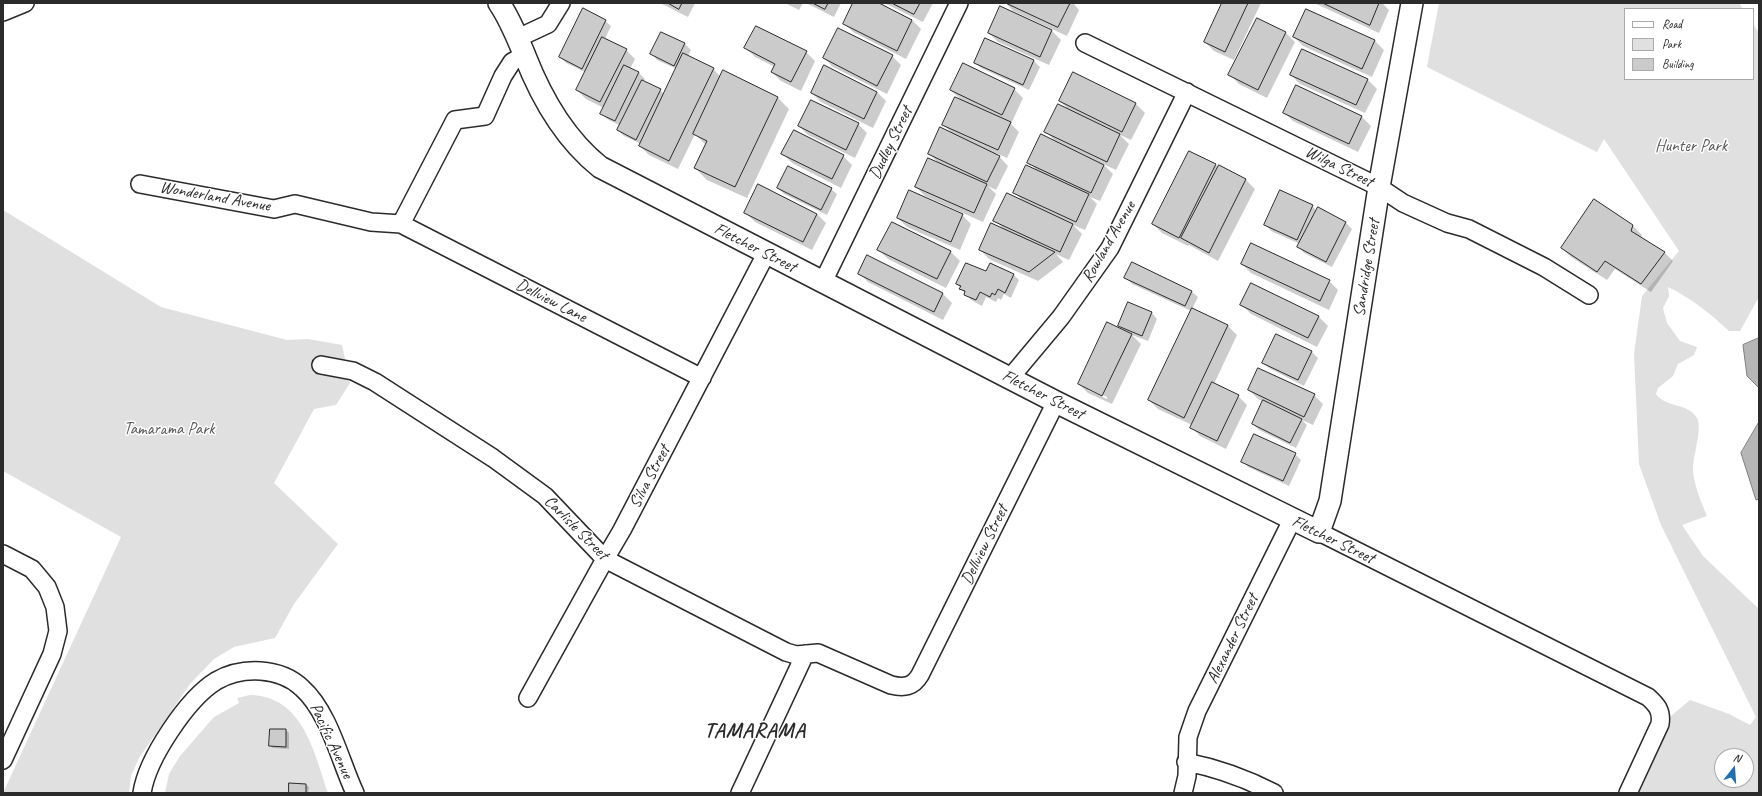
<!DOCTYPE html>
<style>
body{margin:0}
#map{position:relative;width:1762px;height:796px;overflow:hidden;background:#fff;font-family:Caveat,sans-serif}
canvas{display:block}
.frame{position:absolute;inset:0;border:4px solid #2b2b2b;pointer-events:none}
.legend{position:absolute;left:1624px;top:8px;width:130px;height:72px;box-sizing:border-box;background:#fff;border:1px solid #aaa;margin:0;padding:5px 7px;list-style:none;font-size:12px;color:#2b2b2b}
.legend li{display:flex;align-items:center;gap:8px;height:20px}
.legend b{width:20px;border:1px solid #aaa}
.north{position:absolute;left:1714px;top:748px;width:40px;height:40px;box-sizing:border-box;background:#fff;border:1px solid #aaa;border-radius:50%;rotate:17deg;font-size:11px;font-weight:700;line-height:16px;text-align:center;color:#2b2b2b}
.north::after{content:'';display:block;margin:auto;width:14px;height:18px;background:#1f6fb2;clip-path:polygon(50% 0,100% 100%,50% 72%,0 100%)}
</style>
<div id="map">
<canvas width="1762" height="796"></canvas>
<div class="frame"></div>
<ul class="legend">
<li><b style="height:5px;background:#fff"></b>Road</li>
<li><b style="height:11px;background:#e0e0e0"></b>Park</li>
<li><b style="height:11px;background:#cbcbcb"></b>Building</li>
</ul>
<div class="north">N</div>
</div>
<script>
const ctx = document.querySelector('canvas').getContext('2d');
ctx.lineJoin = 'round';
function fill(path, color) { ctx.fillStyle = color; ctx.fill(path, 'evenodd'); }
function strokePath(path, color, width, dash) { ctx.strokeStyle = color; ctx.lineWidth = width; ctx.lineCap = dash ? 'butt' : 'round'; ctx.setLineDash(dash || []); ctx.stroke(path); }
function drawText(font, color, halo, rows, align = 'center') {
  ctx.font = font + ' Caveat,sans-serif'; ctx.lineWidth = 3; ctx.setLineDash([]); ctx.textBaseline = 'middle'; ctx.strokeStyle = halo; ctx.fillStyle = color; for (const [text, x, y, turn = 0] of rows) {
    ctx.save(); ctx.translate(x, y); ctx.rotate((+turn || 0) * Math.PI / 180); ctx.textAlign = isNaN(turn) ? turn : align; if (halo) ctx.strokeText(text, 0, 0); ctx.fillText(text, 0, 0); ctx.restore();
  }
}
fill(new Path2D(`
 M 1439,3 L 1739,3 L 1743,9 L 1625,9 L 1625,79 L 1753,79 L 1753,24 L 1759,33 L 1759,297 L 1740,331 L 1729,331 C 1711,314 1691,298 1668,287 L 1669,296 L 1663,308 L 1667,323 L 1680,341 L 1697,347 L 1694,355 L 1678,364 L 1673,376 L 1658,388 L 1656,394 C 1666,408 1689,403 1697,418 C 1703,429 1692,458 1693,472 C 1695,487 1701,502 1707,516 L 1682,525 L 1703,556 L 1759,609 L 1759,793 L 1636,793 L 1671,716 L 1690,700 L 1729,714 L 1750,725 L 1756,717 L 1661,525 L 1639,464 L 1634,354 L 1642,296 L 1679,251 L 1604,139 L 1597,152 L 1427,67 ZM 1722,756 L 1746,756 L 1746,780 L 1722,780 Z
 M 3,210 L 161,307 L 287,340 L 308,339 L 342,345 L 350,383 L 336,405 L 314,409 L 274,483 L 338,544 L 294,604 L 275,638 L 234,647 L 214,659 L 190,684 L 139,758 L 131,776 L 129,793 L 3,793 L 121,537 L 3,471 Z
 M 250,695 C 303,696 314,752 328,793 L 165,793 L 169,774 L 180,756 L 214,717 L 239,703 L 237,698 Z`), '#e0e0e0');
const water = new Path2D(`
 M 1759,338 L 1759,388 L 1747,376 L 1743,345 Z
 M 1759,422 L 1759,499 L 1756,500 L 1741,453 Z`);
fill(water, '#b6b6b6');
strokePath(water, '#7e7e7e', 1);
fill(new Path2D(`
 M 660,3 L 695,3 L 688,17 Z
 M 785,3 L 803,3 L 799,10 Z
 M 806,3 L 841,3 L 834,17 Z
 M 854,3 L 876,3 L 912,20 L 921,29 L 906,59 L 853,32 L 844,23 Z
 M 884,3 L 933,3 L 923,22 Z
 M 1006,3 L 1073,3 L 1079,10 L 1067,36 L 1013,11 Z
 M 1223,3 L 1261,3 L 1234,60 L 1214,51 L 1205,42 Z
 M 1314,3 L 1382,3 L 1389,10 L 1379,33 Z
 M 1001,7 L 1052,31 L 1061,40 L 1049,65 L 998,42 L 989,33 Z
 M 1306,11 L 1375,41 L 1384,50 L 1372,77 L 1303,46 L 1294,37 Z
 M 1257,19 L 1286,33 L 1295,42 L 1267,98 L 1239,84 L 1230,75 Z
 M 605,21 L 611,26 L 605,39 L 626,50 L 635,59 L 630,69 L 639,73 L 645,79 L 643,82 L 660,90 L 665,95 L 677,69 L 657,60 L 652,54 L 662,33 L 685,44 L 691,50 L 688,56 L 713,69 L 721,77 L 777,97 L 789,109 L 747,198 L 707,180 L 695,168 L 706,145 L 695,134 L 678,169 L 649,155 L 640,146 L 641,144 L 624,136 L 618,130 L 621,126 L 607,119 L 601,113 L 604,108 L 586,99 L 577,90 L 585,72 L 566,63 L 560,57 Z
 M 756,27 L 806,52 L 815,61 L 801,91 L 781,81 L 772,72 L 775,67 L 755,57 L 746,48 Z
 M 985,39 L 1034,61 L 1040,67 L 1029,90 L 981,68 L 975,62 Z
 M 892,56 L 901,65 L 887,94 L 833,67 L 824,58 Z
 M 825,67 L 877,92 L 886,101 L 873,128 L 821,102 L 812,93 Z
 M 1073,74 L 1136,104 L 1145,113 L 1131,140 L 1120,135 L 1129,144 L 1116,170 L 1103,164 L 1113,174 L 1100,201 L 1090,197 L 1097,204 L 1085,230 L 1073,225 L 1082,234 L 1069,260 L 1056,254 L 1063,262 L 1038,281 L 989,259 L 980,250 L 1004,230 L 995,220 L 1023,201 L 1014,192 L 1037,171 L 1029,162 L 1056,142 L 1046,132 L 1070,111 L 1060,101 Z
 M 1291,75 L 1368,80 L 1377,89 L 1365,113 L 1300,84 Z
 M 1014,89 L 1023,98 L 1011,124 L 1019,132 L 1007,158 L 996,153 L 1008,166 L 996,190 L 988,186 L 996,194 L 983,222 L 925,196 L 916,187 L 939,164 L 929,153 L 953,134 L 943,124 L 962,101 L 951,90 Z
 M 1284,112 L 1362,117 L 1371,126 L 1358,152 L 1293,121 Z
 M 858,124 L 867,133 L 855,158 L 808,135 L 799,126 Z
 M 1189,152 L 1246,180 L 1255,189 L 1218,261 L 1189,245 L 1188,246 L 1162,233 L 1153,224 Z
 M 783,154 L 843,156 L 852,165 L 841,188 L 792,163 Z
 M 778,188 L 831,189 L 837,194 L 827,215 L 784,194 Z
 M 1595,201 L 1633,226 L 1642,235 L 1641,238 L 1665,253 L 1673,261 L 1651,292 L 1615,269 L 1607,280 L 1571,257 L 1562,248 Z
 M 1312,206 L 1317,211 L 1318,209 L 1346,223 L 1352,229 L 1332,267 L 1304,253 L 1299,247 L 1300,244 L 1271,231 L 1266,225 Z
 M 746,213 L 817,214 L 826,223 L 812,250 L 755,222 Z
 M 962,215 L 971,224 L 960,250 L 907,227 L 898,218 Z
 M 892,223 L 951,252 L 960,261 L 946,288 L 888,259 L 879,250 Z
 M 868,256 L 943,294 L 952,303 L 943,320 L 868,282 L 859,273 Z
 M 1132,264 L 1192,292 L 1198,297 L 1192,309 L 1228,326 L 1237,335 L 1214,384 L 1238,396 L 1247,405 L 1226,449 L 1200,436 L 1191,427 L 1192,425 L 1158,409 L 1149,400 L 1191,311 L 1132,284 L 1126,278 Z
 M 1242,264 L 1329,281 L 1338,290 L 1329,310 L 1251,273 Z
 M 986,273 L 1013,274 L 1019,280 L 1011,298 L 1004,294 L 1001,300 L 998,298 L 996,302 L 986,297 L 982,306 L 971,300 L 957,284 Z
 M 1252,284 L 1319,317 L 1328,326 L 1317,347 L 1251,314 L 1242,305 Z
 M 1129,303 L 1152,313 L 1157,319 L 1148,341 L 1132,335 L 1141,344 L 1112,404 L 1088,393 L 1079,384 L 1124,330 L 1119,326 ZM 1088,388 L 1107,397 L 1107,399 L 1088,390 Z
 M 1276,335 L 1312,352 L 1318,358 L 1304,386 L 1269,368 L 1263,363 Z
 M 1249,390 L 1314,395 L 1323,404 L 1313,425 L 1302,420 L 1307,425 L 1296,448 L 1259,430 L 1253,424 L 1264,402 L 1258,399 Z
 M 1295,454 L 1301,460 L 1289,486 L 1248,467 L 1243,461 Z
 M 286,730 L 289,733 L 289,749 L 273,748 L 270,746 Z
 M 306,785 L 309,787 L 308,793 L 290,793 Z`), '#0003');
const building = new Path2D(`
 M 668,3 L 682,3 L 679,9 Z
 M 813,3 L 828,3 L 825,9 Z
 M 853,3 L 879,3 L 912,20 L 897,51 L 843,24 Z
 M 892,3 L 920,3 L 914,14 Z
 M 1006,3 L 1070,3 L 1058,27 Z
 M 1222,3 L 1248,3 L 1225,52 L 1204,42 Z
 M 1323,3 L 1379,3 L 1370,25 Z
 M 1000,6 L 1052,30 L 1040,57 L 988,33 Z
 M 583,8 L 606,20 L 582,69 L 559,57 Z
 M 1306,9 L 1375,40 L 1362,69 L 1293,37 Z
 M 1257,18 L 1286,32 L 1258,90 L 1228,75 Z
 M 756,26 L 807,51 L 791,82 L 771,72 L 775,64 L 744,48 Z
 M 838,28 L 893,55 L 877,86 L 823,58 Z
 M 661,32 L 685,43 L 674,66 L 650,54 Z
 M 602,37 L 627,49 L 600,102 L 576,90 Z
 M 985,38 L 1034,60 L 1023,85 L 974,63 Z
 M 1302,49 L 1368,79 L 1356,105 L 1290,75 Z
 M 683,53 L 714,68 L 669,161 L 639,146 Z
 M 963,63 L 1015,88 L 1002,115 L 950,90 Z
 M 624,65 L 639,72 L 615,121 L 600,114 Z
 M 824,65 L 877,92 L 864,119 L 811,93 Z
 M 723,70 L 778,97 L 735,187 L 694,168 L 707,141 L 693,134 Z
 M 1073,72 L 1136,103 L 1122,132 L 1059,101 Z
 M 642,80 L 661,89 L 636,140 L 617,130 Z
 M 1296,85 L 1362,116 L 1349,144 L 1283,113 Z
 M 955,97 L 1011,122 L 998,150 L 942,125 Z
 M 811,100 L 859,123 L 846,150 L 798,126 Z
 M 1058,104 L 1120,134 L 1107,162 L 1044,132 Z
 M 940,127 L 1000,156 L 987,182 L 928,154 Z
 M 794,130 L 844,155 L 832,179 L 781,154 Z
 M 1041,134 L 1104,165 L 1091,193 L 1027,163 Z
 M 1189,151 L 1216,164 L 1179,238 L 1152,224 Z
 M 928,158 L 987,184 L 974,213 L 915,187 Z
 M 1026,165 L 1089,194 L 1076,222 L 1013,193 Z
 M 1219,165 L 1246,179 L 1209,253 L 1181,238 Z
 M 788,166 L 832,188 L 821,210 L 777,188 Z
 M 758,184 L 817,214 L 803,242 L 744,213 Z
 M 909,190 L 963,214 L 951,242 L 897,218 Z
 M 1280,190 L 1313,205 L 1297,240 L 1264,225 Z
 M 1007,193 L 1073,224 L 1060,252 L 993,221 Z
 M 1594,199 L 1633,225 L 1631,231 L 1665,252 L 1641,284 L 1605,261 L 1597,272 L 1561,248 Z
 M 1318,207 L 1346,222 L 1326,262 L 1297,247 Z
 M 892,222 L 951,251 L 937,279 L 877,250 Z
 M 991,223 L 1055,252 L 1029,272 L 979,250 Z
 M 1251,243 L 1330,280 L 1320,301 L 1241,264 Z
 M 867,255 L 943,293 L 934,312 L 858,274 Z
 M 1132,262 L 1192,291 L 1185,306 L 1124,278 Z
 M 966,263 L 986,271 L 990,263 L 1014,274 L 1005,293 L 998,289 L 995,295 L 992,293 L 990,297 L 980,292 L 976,300 L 964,295 L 965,291 L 959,289 L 961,286 L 956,284 Z
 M 1251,283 L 1319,316 L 1308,338 L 1240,305 Z
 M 1128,302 L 1152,312 L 1142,336 L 1118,326 Z
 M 1192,308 L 1228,325 L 1184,418 L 1148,400 Z
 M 1107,322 L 1132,334 L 1102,396 L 1078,384 Z
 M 1276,334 L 1312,351 L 1298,380 L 1262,363 Z
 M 1258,368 L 1315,394 L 1304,417 L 1248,390 Z
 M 1212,382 L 1239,395 L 1217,441 L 1190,428 Z
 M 1263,400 L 1302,419 L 1290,443 L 1252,424 Z
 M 1254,434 L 1296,453 L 1283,481 L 1241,462 Z
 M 270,729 L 286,729 L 286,747 L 269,746 Z
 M 289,783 L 306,784 L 306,793 L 289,793 Z`);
fill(building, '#cbcbcb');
strokePath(building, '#2b2b2b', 1);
const minor = new Path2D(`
 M 3,12 L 25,3
 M 518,38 L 548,24 L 561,3
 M 1085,43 L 1379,187 L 1403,203 L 1447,223 L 1469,229 L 1544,267 L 1589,295
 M 140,184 L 274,209 L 295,204 L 371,222 L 401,224 L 702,378
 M 401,224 L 455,120 L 485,116 L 503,76 L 512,62 L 524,55
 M 823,282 L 959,3
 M 321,365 L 353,371 L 375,382 L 493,458 L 545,496 L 605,559 L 786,652 L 796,655 L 818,653 L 891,685 C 904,688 913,687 920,675 L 1056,402
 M 1010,378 L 1061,317 L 1110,248 L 1187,92
 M 1319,532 L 1648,697 C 1657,705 1662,711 1660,724 L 1628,793
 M 3,554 L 32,569 L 47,587 L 55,607 L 58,631 L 52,654 L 3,760
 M 528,698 L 605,559 L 622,530 L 766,254
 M 1186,762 C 1217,768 1247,779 1274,793
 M 142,793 C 147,759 187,699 216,681 C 242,666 280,667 302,688 C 329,712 340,761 355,793
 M 740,793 L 805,654
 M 1183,793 L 1187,776 L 1188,737 L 1197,711 L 1292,520`);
const tertiary = new Path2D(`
 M 499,3 C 510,19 517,37 525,56 C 541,97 565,139 600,167 L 1056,402 L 1319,532 L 1330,501 L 1379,187 L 1412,3`);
strokePath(minor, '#2b2b2b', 20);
strokePath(tertiary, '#2b2b2b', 24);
strokePath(minor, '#fff', 17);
strokePath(tertiary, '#fff', 21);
drawText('17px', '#2b2b2b', '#fff', [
 ["Dudley Street",891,143,-64],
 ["Wilga Street",1339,167,26],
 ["Wonderland Avenue",215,197,10],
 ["Rowland Avenue",1109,242,-60],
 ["Fletcher Street",755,248,27],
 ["Sandridge Street",1367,268,-81],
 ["Dellview Lane",551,301,27],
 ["Fletcher Street",1043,395,27],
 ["Silva Street",650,477,-62],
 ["Carlisle Street",576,528,45],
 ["Fletcher Street",1333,540,26],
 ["Dellview Street",985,545,-64],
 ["Alexander Street",1233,639,-64],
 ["Pacific Avenue",331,741,65]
]);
drawText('17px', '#585858', '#fff', [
 ["Hunter Park",1691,147],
 ["Tamarama Park",169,430]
]);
ctx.letterSpacing = '1px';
drawText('bold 21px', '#2b2b2b', '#fff', [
 ["TAMARAMA",755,731]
]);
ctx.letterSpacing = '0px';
</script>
